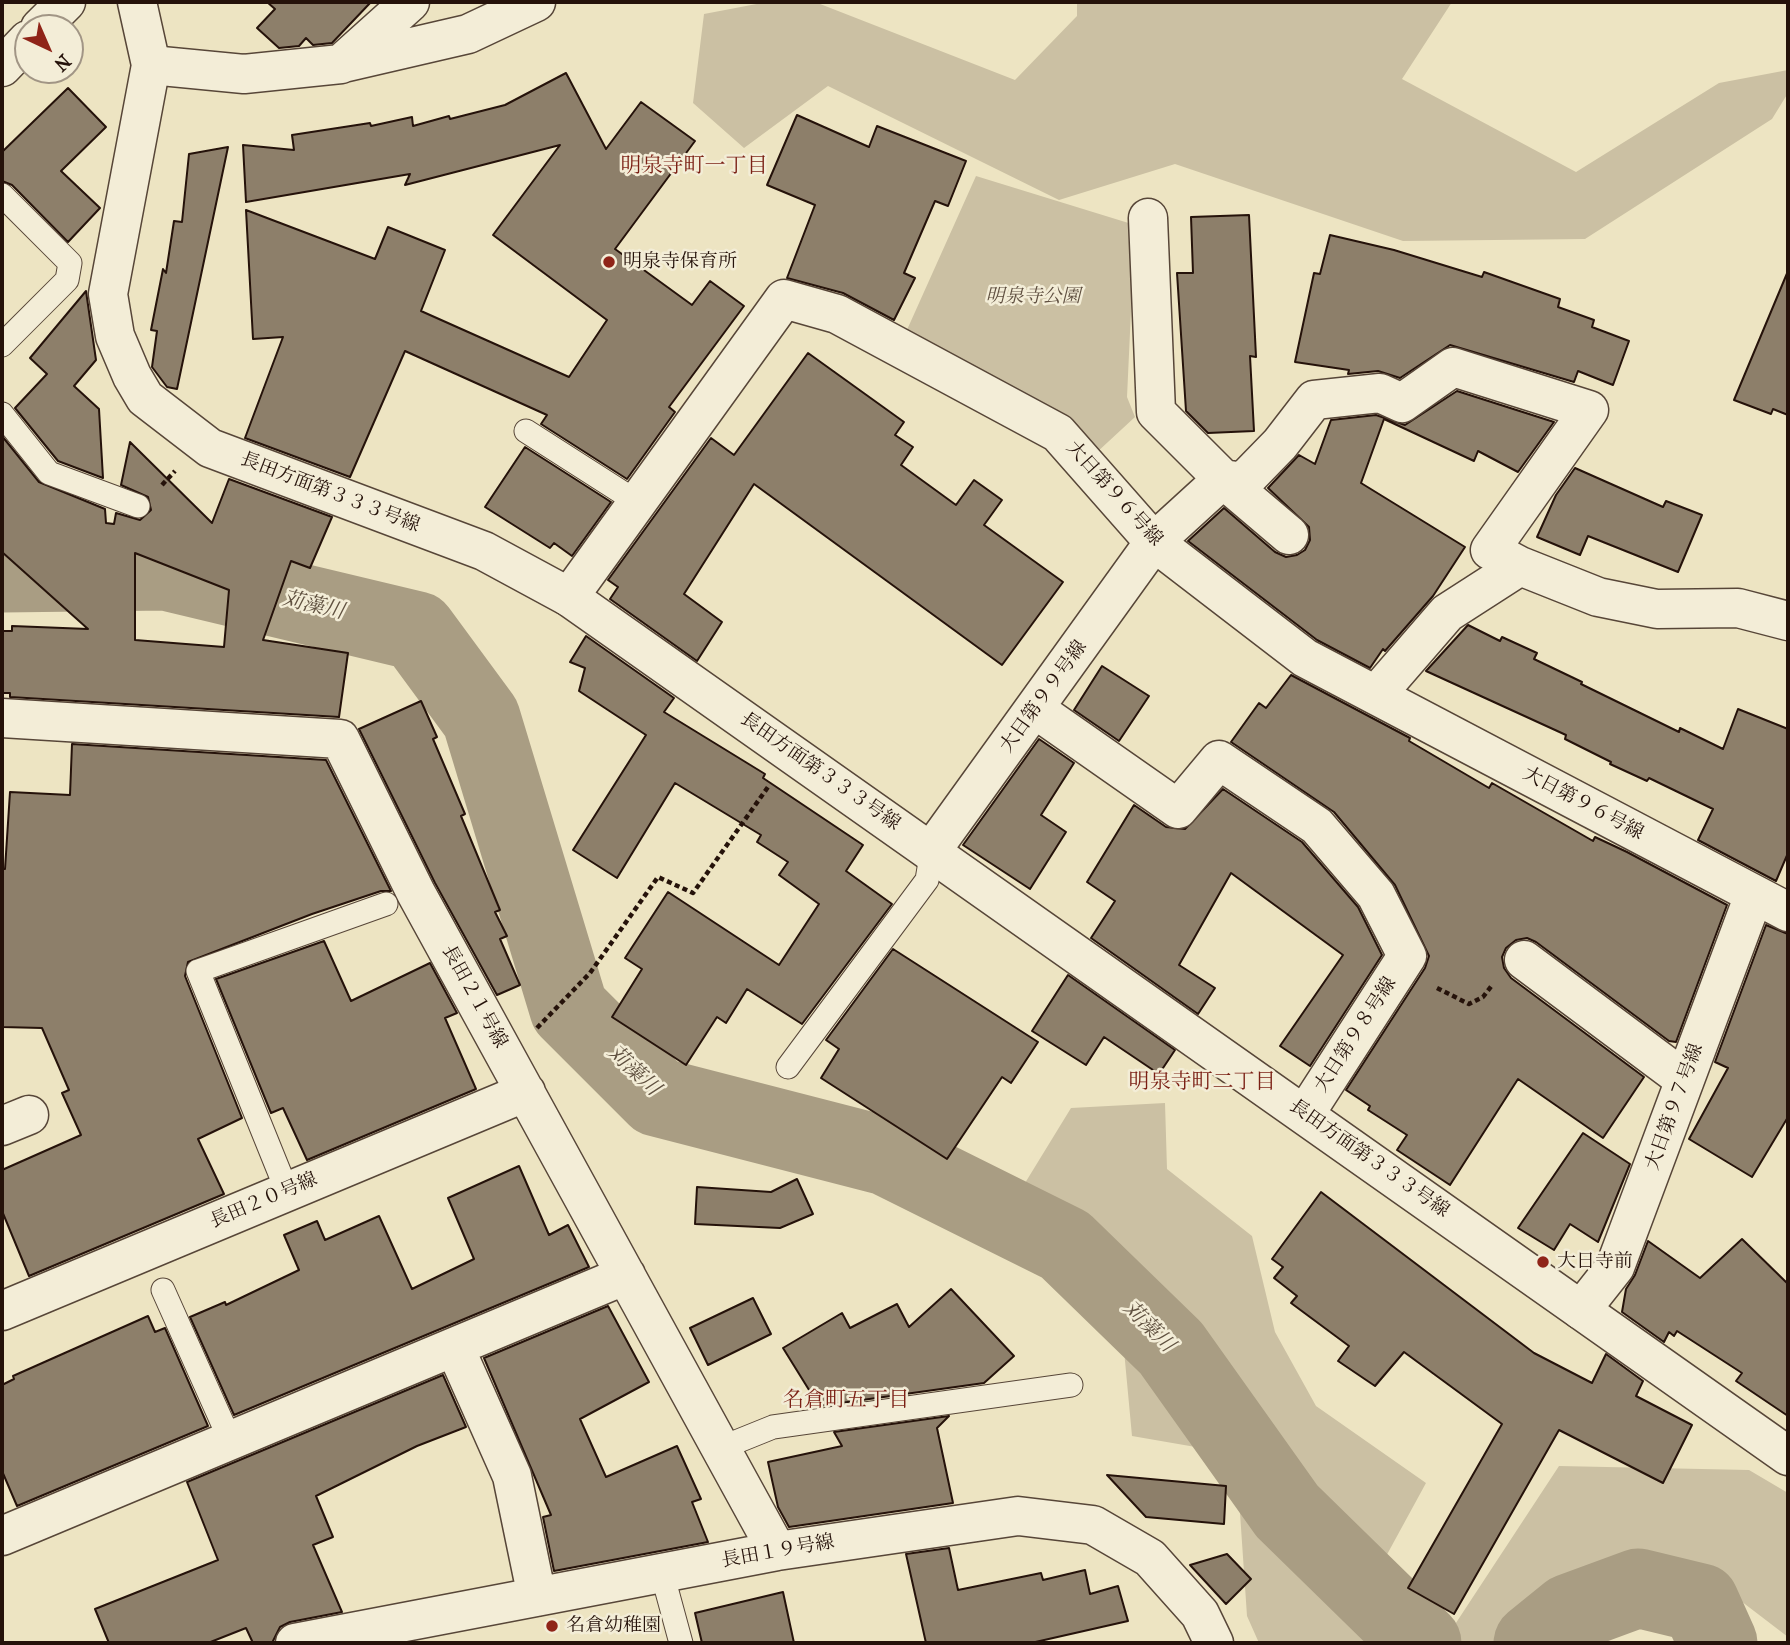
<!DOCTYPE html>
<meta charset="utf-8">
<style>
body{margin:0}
#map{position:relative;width:1790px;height:1645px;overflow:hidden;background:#ede4c2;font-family:"IM FELL French Canon",serif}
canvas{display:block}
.frame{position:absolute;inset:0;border:4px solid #25120a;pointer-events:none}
.north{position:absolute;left:14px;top:14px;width:70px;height:70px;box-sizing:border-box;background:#f3edd7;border:2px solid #a19585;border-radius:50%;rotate:136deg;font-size:19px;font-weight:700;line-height:28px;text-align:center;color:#25120a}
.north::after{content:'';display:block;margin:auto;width:24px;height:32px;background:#8f2418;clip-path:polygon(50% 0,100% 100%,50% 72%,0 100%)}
</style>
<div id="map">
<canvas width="1790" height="1645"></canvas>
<div class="frame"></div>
<div class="north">N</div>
</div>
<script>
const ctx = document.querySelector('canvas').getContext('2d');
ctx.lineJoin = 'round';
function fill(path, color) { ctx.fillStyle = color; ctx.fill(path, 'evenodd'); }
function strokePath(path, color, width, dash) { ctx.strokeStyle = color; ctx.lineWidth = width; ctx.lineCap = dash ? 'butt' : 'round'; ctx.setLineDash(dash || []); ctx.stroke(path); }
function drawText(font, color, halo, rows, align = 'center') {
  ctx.font = font + ' "IM FELL French Canon","Noto Serif JP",serif'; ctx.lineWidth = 5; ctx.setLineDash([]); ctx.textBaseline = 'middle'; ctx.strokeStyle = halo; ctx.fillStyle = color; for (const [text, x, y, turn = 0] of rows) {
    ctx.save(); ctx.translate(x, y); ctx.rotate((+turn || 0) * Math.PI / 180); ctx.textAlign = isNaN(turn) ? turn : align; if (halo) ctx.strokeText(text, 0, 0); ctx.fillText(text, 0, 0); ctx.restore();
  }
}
fill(new Path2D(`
 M 767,2 L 815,2 L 1015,80 L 1077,16 L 1077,2 L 1452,2 L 1402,79 L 1576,172 L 1719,83 L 1788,70 L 1788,93 L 1772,119 L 1585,239 L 1403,241 L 1175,164 L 1059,200 L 828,86 L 744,148 L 693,103 L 704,14 Z
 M 976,176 L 1135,225 L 1127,397 L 1135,417 L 1095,454 L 902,341 Z
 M 1165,1103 L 1167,1169 L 1252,1236 L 1275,1332 L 1316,1406 L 1426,1483 L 1372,1582 L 1450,1632 L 1559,1466 L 1749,1470 L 1788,1493 L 1788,1637 L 1720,1585 L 1589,1593 L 1527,1643 L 1259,1643 L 1247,1616 L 1236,1454 L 1132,1436 L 1118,1286 L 1069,1230 L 1014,1201 L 1071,1108 Z`), '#cbc0a3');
strokePath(new Path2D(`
 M 2,573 L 166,571 L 417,631 L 481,718 L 569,1009 L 657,1097 L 886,1156 L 1065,1245 L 1171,1348 L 1287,1511 L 1422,1643
 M 1533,1643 L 1570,1613 L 1638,1588 L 1700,1603 L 1718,1643`), '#a99d83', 79);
const building = new Path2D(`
 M 267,2 L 371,2 L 332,43 L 313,45 L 306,38 L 299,46 L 279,48 L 257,28 L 275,9 Z
 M 566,73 L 606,149 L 641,102 L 695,141 L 615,249 L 692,305 L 710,281 L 744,306 L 669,407 L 675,412 L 627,479 L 541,424 L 547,415 L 405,351 L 350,477 L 245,438 L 283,337 L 253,339 L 246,210 L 375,259 L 388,227 L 445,250 L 421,311 L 569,377 L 607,320 L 493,235 L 560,145 L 405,185 L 410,174 L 246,202 L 243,145 L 294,150 L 292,135 L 370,123 L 371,126 L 412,117 L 413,126 L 449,116 L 450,119 L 505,105 Z
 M 68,88 L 106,127 L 61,171 L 100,208 L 68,242 L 12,185 L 2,181 L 2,152 Z
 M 797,115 L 869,147 L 877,126 L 966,161 L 948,206 L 935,201 L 904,273 L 915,278 L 894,320 L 843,293 L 787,278 L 815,205 L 767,185 Z
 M 228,147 L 177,389 L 167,387 L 152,367 L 157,331 L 151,330 L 163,269 L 166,273 L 174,221 L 182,222 L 189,154 Z
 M 1249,215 L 1256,357 L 1250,356 L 1254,431 L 1208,433 L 1186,411 L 1177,273 L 1193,273 L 1191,217 Z
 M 1330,235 L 1394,250 L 1482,277 L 1484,272 L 1560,299 L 1558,307 L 1594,320 L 1592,327 L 1629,341 L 1613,385 L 1578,371 L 1574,382 L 1450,345 L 1400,378 L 1378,371 L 1348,374 L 1349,370 L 1295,362 L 1314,273 L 1320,274 Z
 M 1788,271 L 1788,415 L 1773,409 L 1771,414 L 1734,400 Z
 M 86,291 L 96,360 L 74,386 L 99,409 L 103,478 L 58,461 L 15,408 L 47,374 L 30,358 Z
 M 808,353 L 904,422 L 895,435 L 913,447 L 901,465 L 956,505 L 974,480 L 1002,500 L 984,525 L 1063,582 L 1002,665 L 754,484 L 684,594 L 722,622 L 697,661 L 610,599 L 618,587 L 608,580 L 711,438 L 734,455 Z
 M 1457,391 L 1554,422 L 1518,472 L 1478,451 L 1474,461 L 1384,419 L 1361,483 L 1465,547 L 1433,596 L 1385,651 L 1383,649 L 1370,668 L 1317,640 L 1188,541 L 1224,508 L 1275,552 L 1286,557 L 1297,555 L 1305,550 L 1310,540 L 1309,527 L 1268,488 L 1299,455 L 1315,464 L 1331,420 L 1376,415 L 1405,425 Z
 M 2,436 L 39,482 L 105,509 L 106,523 L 114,524 L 116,513 L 140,520 L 151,510 L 148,497 L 121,485 L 130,442 L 212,523 L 229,479 L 332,517 L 310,568 L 291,561 L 263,640 L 348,653 L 339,717 L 10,697 L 10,693 L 2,693 L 2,631 L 12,631 L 12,626 L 88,629 L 2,552 ZM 135,553 L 229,590 L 224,647 L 135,640 Z
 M 525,447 L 611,502 L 572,556 L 554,543 L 550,548 L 485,507 Z
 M 1575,468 L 1663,507 L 1666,501 L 1702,515 L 1678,572 L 1588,536 L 1580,555 L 1537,537 L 1556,495 Z
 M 1468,625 L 1500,641 L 1502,637 L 1537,653 L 1534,659 L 1582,682 L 1581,684 L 1679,732 L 1680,728 L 1723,749 L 1738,709 L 1788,729 L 1788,853 L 1776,881 L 1698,840 L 1713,809 L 1649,778 L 1647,781 L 1610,764 L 1611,762 L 1565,739 L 1566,735 L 1426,671 Z
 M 586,636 L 674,698 L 664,712 L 765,774 L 763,778 L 863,845 L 846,871 L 892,904 L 802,1024 L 747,989 L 726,1023 L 717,1017 L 686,1065 L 612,1017 L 642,969 L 625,958 L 668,892 L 779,965 L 819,904 L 779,875 L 788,862 L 757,842 L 761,835 L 675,783 L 617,878 L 573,850 L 646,735 L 579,691 L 585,668 L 570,662 Z
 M 1102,666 L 1149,696 L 1119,741 L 1074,710 Z
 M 1291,675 L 1410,738 L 1409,741 L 1489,788 L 1492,783 L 1593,841 L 1595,837 L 1627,852 L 1727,905 L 1676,1042 L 1669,1041 L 1536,942 L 1527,938 L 1516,940 L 1506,948 L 1502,957 L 1504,968 L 1511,978 L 1644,1077 L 1603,1138 L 1518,1079 L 1450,1185 L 1397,1150 L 1407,1135 L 1368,1110 L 1370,1106 L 1346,1090 L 1425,968 L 1429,956 L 1395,885 L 1334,812 L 1231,742 L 1259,703 L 1266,708 Z
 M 421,701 L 437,737 L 433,739 L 465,814 L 461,816 L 500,910 L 495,912 L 507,936 L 500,939 L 520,985 L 497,995 L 435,883 L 359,729 Z
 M 1039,739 L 1074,763 L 1041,815 L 1066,832 L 1030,889 L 963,845 Z
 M 72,744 L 326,760 L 391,891 L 381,891 L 312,914 L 188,962 L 185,976 L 242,1118 L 198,1139 L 224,1194 L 29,1276 L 2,1211 L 2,1170 L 81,1135 L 62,1093 L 69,1090 L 42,1028 L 2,1027 L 2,869 L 5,869 L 10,792 L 70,795 Z
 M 1223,789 L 1302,842 L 1358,907 L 1382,955 L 1310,1066 L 1280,1046 L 1343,955 L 1231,873 L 1179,965 L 1215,988 L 1198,1014 L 1091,938 L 1115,901 L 1087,882 L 1134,805 L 1166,827 L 1185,829 Z
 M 1766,925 L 1788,934 L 1788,1117 L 1752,1177 L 1689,1139 L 1728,1068 L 1715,1062 Z
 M 324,941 L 351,1001 L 430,963 L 457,1013 L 445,1018 L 476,1089 L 307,1160 L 283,1108 L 271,1113 L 216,979 Z
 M 893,949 L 1038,1042 L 1011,1083 L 1002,1077 L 947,1159 L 821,1078 L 839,1049 L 826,1040 Z
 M 1068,975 L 1175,1050 L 1159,1074 L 1104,1037 L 1086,1065 L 1032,1031 Z
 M 1583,1133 L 1630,1164 L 1598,1242 L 1570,1224 L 1554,1250 L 1518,1228 Z
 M 519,1166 L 549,1235 L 568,1225 L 589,1267 L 234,1415 L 190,1317 L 225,1302 L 226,1305 L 299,1270 L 284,1235 L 317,1221 L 325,1240 L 379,1216 L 412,1289 L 474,1259 L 448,1198 Z
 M 797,1179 L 813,1214 L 780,1228 L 695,1224 L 697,1187 L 771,1192 Z
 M 1321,1192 L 1534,1353 L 1592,1383 L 1606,1354 L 1643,1381 L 1636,1396 L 1692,1425 L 1663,1483 L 1559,1430 L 1454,1614 L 1408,1588 L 1502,1424 L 1404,1352 L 1375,1386 L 1338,1361 L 1349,1346 L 1291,1303 L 1297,1296 L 1274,1278 L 1283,1267 L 1272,1259 Z
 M 1742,1239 L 1788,1284 L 1788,1416 L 1736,1381 L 1742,1373 L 1677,1331 L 1674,1336 L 1669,1332 L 1664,1342 L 1622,1312 L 1626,1289 L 1635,1275 L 1648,1241 L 1700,1278 Z
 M 951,1289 L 1014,1356 L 984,1383 L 819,1406 L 783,1348 L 842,1313 L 850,1328 L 897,1304 L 909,1327 Z
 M 753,1298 L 771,1334 L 708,1365 L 690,1328 Z
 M 608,1306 L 649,1382 L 580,1419 L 606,1477 L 677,1446 L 701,1499 L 692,1502 L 708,1542 L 554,1571 L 543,1517 L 551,1515 L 484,1358 Z
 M 148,1316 L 155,1332 L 165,1328 L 208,1426 L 17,1506 L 2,1471 L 2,1385 L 14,1379 L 13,1376 Z
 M 443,1375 L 466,1427 L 417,1446 L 316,1496 L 333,1537 L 313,1545 L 342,1612 L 290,1622 L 280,1627 L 272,1643 L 253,1643 L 246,1628 L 208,1643 L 109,1643 L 95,1609 L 218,1560 L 187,1482 Z
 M 949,1416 L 937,1428 L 953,1503 L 789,1527 L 778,1507 L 768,1462 L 842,1446 L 834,1432 Z
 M 1107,1475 L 1226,1486 L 1224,1524 L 1146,1517 Z
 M 949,1548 L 958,1590 L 1041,1573 L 1043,1580 L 1085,1570 L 1090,1594 L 1118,1586 L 1128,1621 L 1031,1643 L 926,1643 L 906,1554 Z
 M 1227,1554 L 1251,1579 L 1226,1604 L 1190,1565 Z
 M 783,1592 L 794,1643 L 702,1643 L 695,1613 Z`);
fill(building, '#8d7f6a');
strokePath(building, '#25120a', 2);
const service = new Path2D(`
 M 2,195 L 70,263 L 67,280 L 2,345
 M 2,414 L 49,473 L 138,506
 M 526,431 L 637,502
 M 788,1067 L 927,880 L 932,850
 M 287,1191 L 198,971 L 386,904
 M 163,1290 L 231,1442
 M 721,1448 L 773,1427 L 1071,1385
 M 662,1573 L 681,1643`);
const minor = new Path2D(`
 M 40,28 L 66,2
 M 343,63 L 468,34 L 536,2
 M 151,65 L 244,74 L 341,64 L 410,2
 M 2,67 L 28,40
 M 1148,218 L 1156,412 L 1223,479 L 1289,535
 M 569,597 L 784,299 L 837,314 L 1058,433 L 1154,542 L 1305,658 L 1788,912
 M 1376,695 L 1447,613 L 1520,566
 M 1035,709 L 1178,809 L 1219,760 L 1317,826 L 1376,895 L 1407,956 L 1305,1114
 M 2,718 L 340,739 L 416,893 L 777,1551
 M 932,850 L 1154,542 L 1223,479 L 1243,482 L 1280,444 L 1314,400 L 1380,393 L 1402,403 L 1453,367 L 1589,410 L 1490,550 L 1520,566 L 1598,597 L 1657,609 L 1738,608 L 1788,621
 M 1524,960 L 1685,1080
 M 2,1126 L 29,1115
 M 1581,1310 L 1615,1267 L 1754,895
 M 2,1311 L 526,1092
 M 455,1348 L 512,1476 L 537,1597
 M 2,1536 L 626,1275
 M 295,1643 L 777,1551 L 1018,1516 L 1093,1525 L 1150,1558 L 1200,1614 L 1214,1643`);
const tertiary = new Path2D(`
 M 137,2 L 151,65 L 108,294 L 115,336 L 132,376 L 145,398 L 210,448 L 484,551 L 569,597 L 1788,1456`);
strokePath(service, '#574638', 25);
strokePath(minor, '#574638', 41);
strokePath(tertiary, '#574638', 41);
strokePath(new Path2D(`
 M 162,485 L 175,471
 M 1437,988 L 1469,1004 L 1483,997 L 1493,984
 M 537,1028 L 590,973 L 658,877 L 693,893 L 768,787`), '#25120a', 4.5, [5, 3.5]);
strokePath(service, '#f3edd7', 23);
strokePath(minor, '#f3edd7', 38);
strokePath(tertiary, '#f3edd7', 38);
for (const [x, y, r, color] of [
 [609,262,7,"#8f2418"],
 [1543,1262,7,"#8f2418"],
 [552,1626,7,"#8f2418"]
]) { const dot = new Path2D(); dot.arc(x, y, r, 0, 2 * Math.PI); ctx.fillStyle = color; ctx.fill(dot); strokePath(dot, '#f3edd7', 2.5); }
drawText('19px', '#25120a', '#f3edd7', [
 ["明泉寺保育所",623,262],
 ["大日寺前",1557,1262],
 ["名倉幼稚園",566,1626]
], 'left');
drawText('italic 19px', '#5f4f40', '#f3edd7', [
 ["明泉寺公園",1033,297]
]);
drawText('19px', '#25120a', '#f3edd7', [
 ["長田方面第３３３号線",330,493,21],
 ["大日第９６号線",1114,494,48],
 ["大日第９９号線",1044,697,-54],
 ["長田方面第３３３号線",820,772,35],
 ["大日第９６号線",1583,804,28],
 ["長田２１号線",474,997,61],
 ["大日第９８号線",1356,1035,-57],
 ["大日第９７号線",1675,1107,-70],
 ["長田方面第３３３号線",1369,1159,35],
 ["長田２０号線",264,1201,-23],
 ["長田１９号線",778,1552,-10]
]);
drawText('21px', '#7a1f14', '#f3edd7', [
 ["明泉寺町一丁目",694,167],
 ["明泉寺町二丁目",1202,1083],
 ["名倉町五丁目",846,1401]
]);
drawText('italic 21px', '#605140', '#f3edd7', [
 ["苅藻川",313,606,13],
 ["苅藻川",633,1071,43],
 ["苅藻川",1148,1327,45]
]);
</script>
